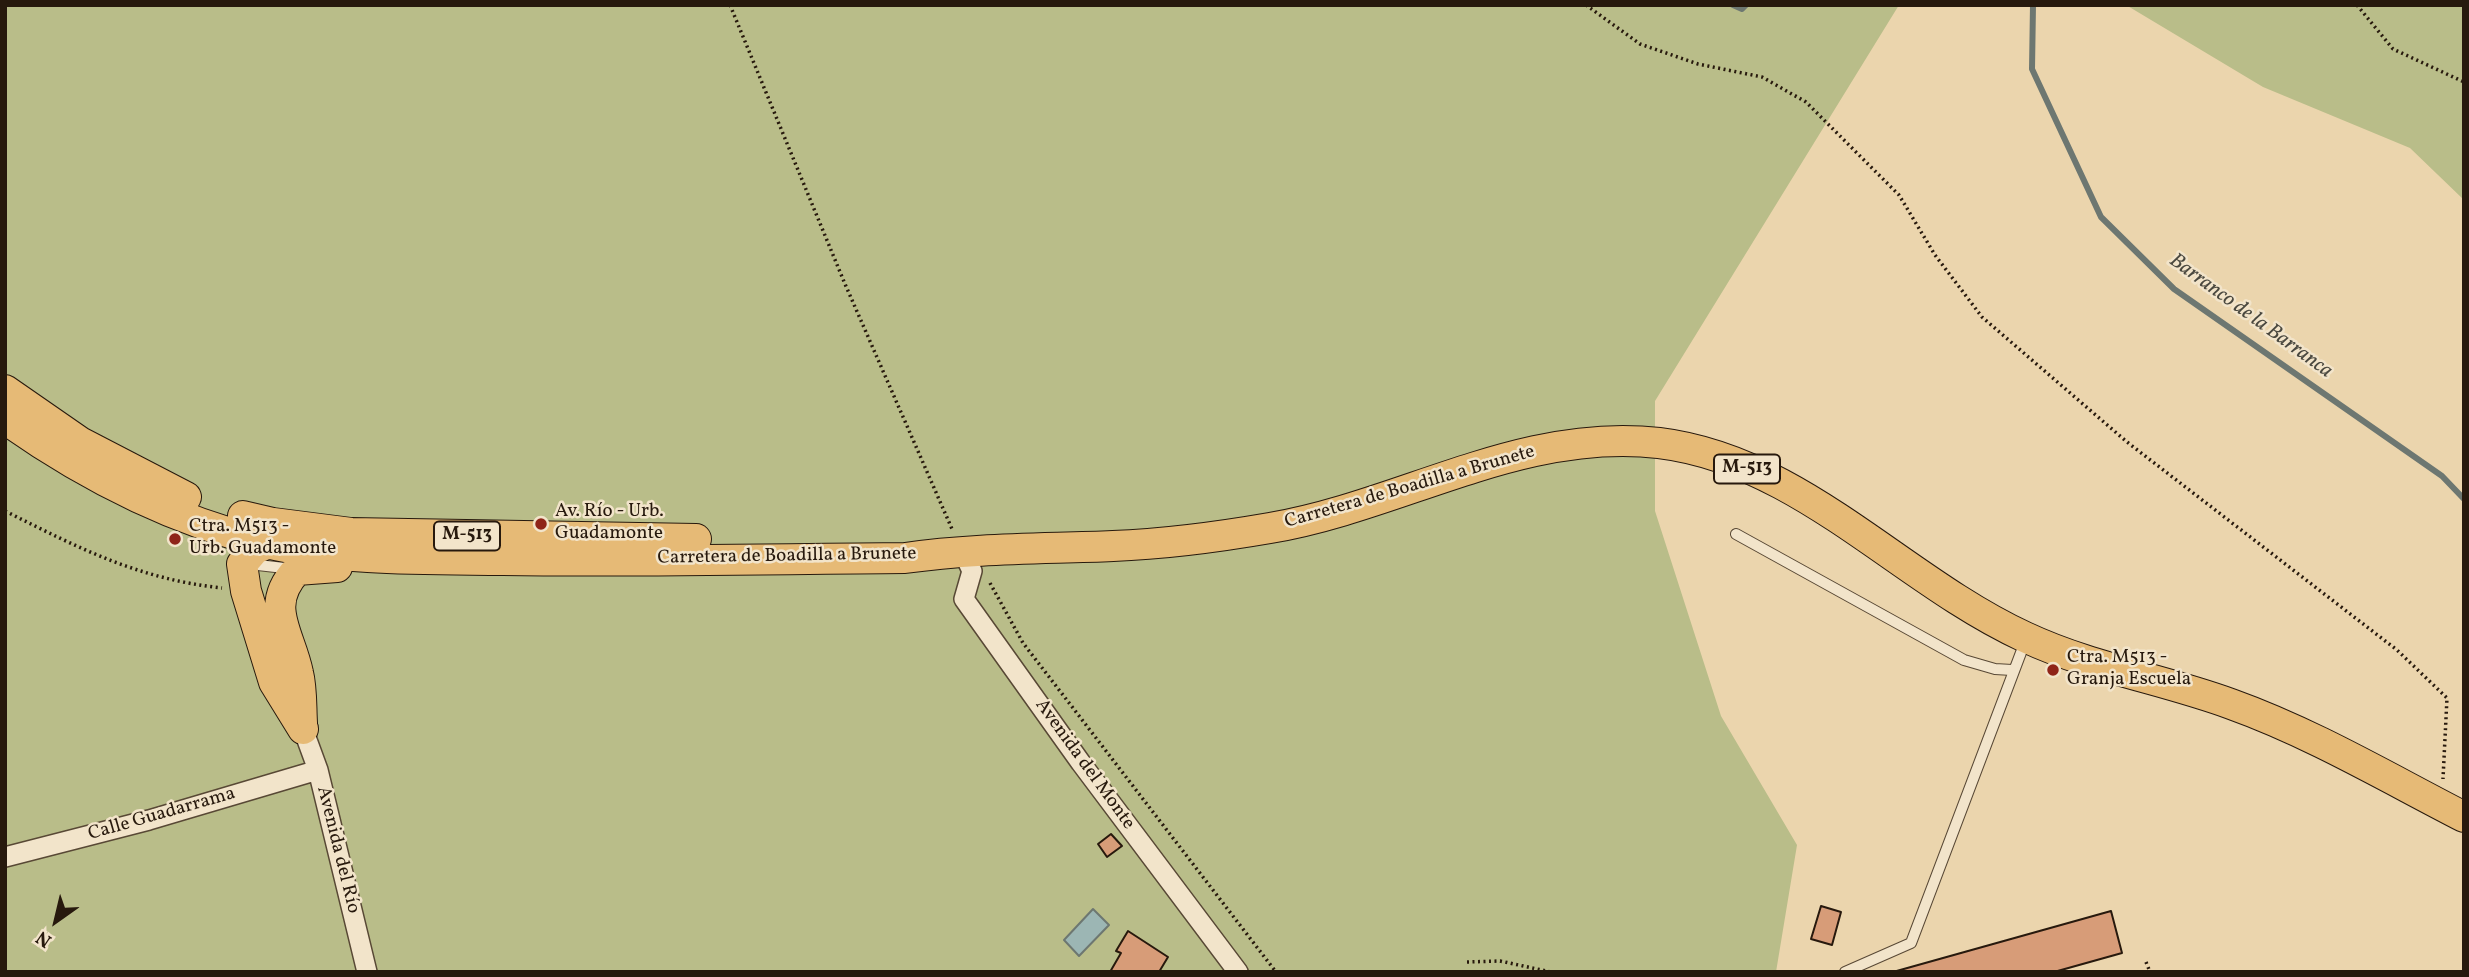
<!DOCTYPE html>
<meta charset="utf-8">
<style>
body{margin:0}
#map{position:relative;width:2469px;height:977px;overflow:hidden;background:#ebd5ad;font-family:Vollkorn,serif}
canvas{display:block}
.frame{position:absolute;inset:0;border:7px solid #27190d;pointer-events:none}
.north{position:absolute;left:21px;top:886px;width:70px;height:70px;-webkit-text-stroke:5px #f2e4ca;paint-order:stroke;rotate:214deg;font-size:19px;font-weight:700;line-height:28px;text-align:center;color:#27190d}
.north::after{content:'';display:block;margin:auto;width:24px;height:32px;background:#27190d;clip-path:polygon(50% 0,100% 100%,50% 72%,0 100%)}
</style>
<div id="map">
<canvas width="2469" height="977"></canvas>
<div class="frame"></div>
<div class="north">N</div>
</div>
<script>
const ctx = document.querySelector('canvas').getContext('2d');
ctx.lineJoin = 'round';
function fill(path, color) { ctx.fillStyle = color; ctx.fill(path, 'evenodd'); }
function strokePath(path, color, width, dash) { ctx.strokeStyle = color; ctx.lineWidth = width; ctx.lineCap = dash ? 'butt' : 'round'; ctx.setLineDash(dash || []); ctx.stroke(path); }
function drawText(font, color, halo, rows, align = 'center') {
  ctx.font = font + ' Vollkorn,serif'; ctx.lineWidth = 5; ctx.setLineDash([]); ctx.textBaseline = 'middle'; ctx.strokeStyle = halo; ctx.fillStyle = color; for (const [text, x, y, turn = 0] of rows) {
    ctx.save(); ctx.translate(x, y); ctx.rotate((+turn || 0) * Math.PI / 180); ctx.textAlign = isNaN(turn) ? turn : align; if (halo) ctx.strokeText(text, 0, 0); ctx.fillText(text, 0, 0); ctx.restore();
  }
}
fill(new Path2D(`
 M 5,5 L 1899,5 L 1655,401 L 1655,511 L 1721,716 L 1797,845 L 1776,972 L 5,972 Z
 M 2126,5 L 2464,5 L 2464,200 L 2410,148 L 2263,87 Z`), '#b9bd89');
const water = new Path2D(`
 M 1093,909 L 1109,925 L 1079,956 L 1064,940 Z`);
fill(water, '#9cb6b4');
strokePath(water, '#6d7771', 2);
strokePath(new Path2D(`
 M 1733,5 L 1742,9 L 1746,5
 M 2033,5 L 2032,69 L 2101,217 L 2174,289 L 2442,476 L 2464,499`), '#6d7771', 6);
const building = new Path2D(`
 M 1111,834 L 1122,846 L 1107,857 L 1098,844 Z
 M 1821,906 L 1841,912 L 1832,945 L 1811,939 Z
 M 2111,911 L 2122,953 L 2054,972 L 1893,972 Z
 M 1128,931 L 1168,957 L 1159,972 L 1110,972 L 1121,953 L 1116,951 Z`);
fill(building, '#d79c78');
strokePath(building, '#27190d', 2);
const service = new Path2D(`
 M 1736,534 L 1964,660 L 1995,669 L 2012,670
 M 249,564 L 293,569
 M 1845,972 L 1911,943 L 2025,642`);
const minor = new Path2D(`
 M 962,550 L 972,571 L 964,599 L 1081,763 L 1238,972
 M 303,729 L 318,770 L 367,972
 M 5,857 L 149,820 L 318,770`);
const primary = new Path2D(`
 M 5,390 L 80,442 L 186,497
 M 5,419 C 84,475 171,520 266,543 C 342,561 425,559 503,560 C 637,562 771,559 905,558 C 974,548 1043,549 1113,546 C 1166,544 1218,537 1270,528 C 1401,506 1522,427 1659,443 C 1800,460 1901,580 2025,637 C 2091,668 2163,679 2231,704 C 2312,733 2388,778 2464,817
 M 243,516 L 273,523 L 351,533 L 696,539
 M 280,538 L 255,549 L 242,564 L 246,591 L 274,682 L 303,729
 M 302,723 C 301,707 302,689 298,673 C 290,633 263,606 297,570 L 337,567`);
strokePath(service, '#584835', 12);
strokePath(minor, '#584835', 22);
strokePath(primary, '#27190d', 32);
strokePath(new Path2D(`
 M 730,5 L 845,284 L 952,529
 M 1586,5 L 1640,44 L 1698,64 L 1762,77 L 1806,102 L 1899,195 L 1935,255 L 1982,317 L 2127,442 L 2397,650 L 2447,698 L 2443,779
 M 2357,5 L 2393,49 L 2464,82
 M 5,511 C 79,548 138,579 222,588
 M 990,583 L 1023,643 L 1276,972
 M 1467,962 L 1500,961 L 1551,972
 M 2146,962 L 2150,972`), '#27190d', 3.5, [2, 3.5]);
strokePath(service, '#f2e4ca', 10);
strokePath(minor, '#f2e4ca', 19);
strokePath(primary, '#e6ba76', 30);
for (const [x, y, r, color] of [
 [541,524,7,"#8f2418"],
 [175,539,7,"#8f2418"],
 [2053,670,7,"#8f2418"]
]) { const dot = new Path2D(); dot.arc(x, y, r, 0, 2 * Math.PI); ctx.fillStyle = color; ctx.fill(dot); strokePath(dot, '#f2e4ca', 2.5); }
for (const [x, y, w] of [
 [1747,469,66],
 [467,536,66]
]) { const box = new Path2D(); box.roundRect(x - w / 2, y - 14.5, w, 29, 5); ctx.fillStyle = '#f2e4ca'; ctx.fill(box); strokePath(box, '#27190d', 2); }
drawText('bold 18px', '#27190d', null, [
 ["M-513",1747,469],
 ["M-513",467,536]
]);
drawText('19px', '#27190d', '#f2e4ca', [
 ["Carretera de Boadilla a Brunete",1410,488,-16],
 ["Carretera de Boadilla a Brunete",787,557,-1],
 ["Avenida del Monte",1084,765,54],
 ["Calle Guadarrama",162,815,-16],
 ["Avenida del Río",337,850,76]
]);
drawText('19px', '#27190d', '#f2e4ca', [
 ["Av. Río - Urb.",555,513],
 ["Guadamonte",555,535],
 ["Ctra. M513 -",189,528],
 ["Urb. Guadamonte",189,550],
 ["Ctra. M513 -",2067,659],
 ["Granja Escuela",2067,681]
], 'left');
drawText('italic 21px', '#4a483f', '#f2e4ca', [
 ["Barranco de la Barranca",2250,317,36]
]);
</script>
